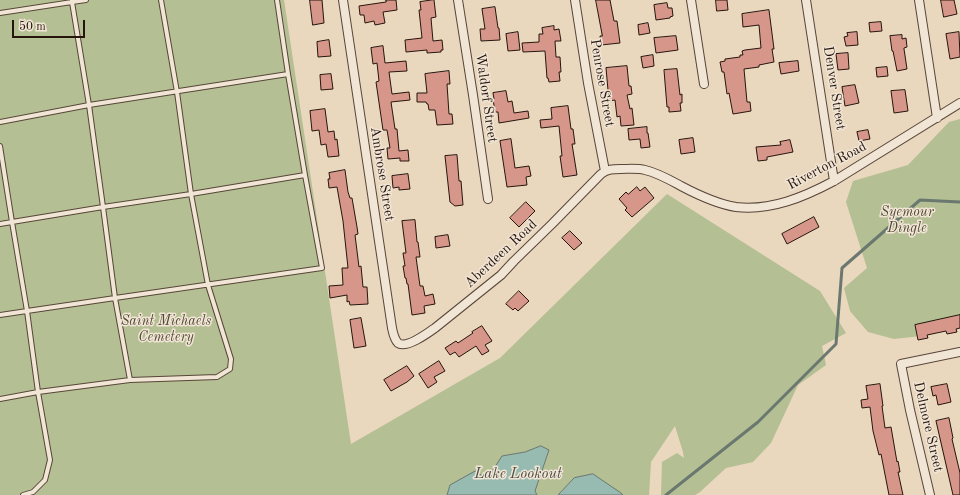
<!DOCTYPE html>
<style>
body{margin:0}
#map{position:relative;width:960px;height:495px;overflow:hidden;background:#e9d7be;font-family:"Old Standard TT",serif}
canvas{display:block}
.scale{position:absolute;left:12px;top:20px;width:73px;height:18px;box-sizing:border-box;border:2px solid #26150d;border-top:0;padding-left:5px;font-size:12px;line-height:14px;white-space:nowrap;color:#26150d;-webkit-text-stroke:3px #f1e5d5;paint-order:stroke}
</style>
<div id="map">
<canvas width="960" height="495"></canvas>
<div class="scale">50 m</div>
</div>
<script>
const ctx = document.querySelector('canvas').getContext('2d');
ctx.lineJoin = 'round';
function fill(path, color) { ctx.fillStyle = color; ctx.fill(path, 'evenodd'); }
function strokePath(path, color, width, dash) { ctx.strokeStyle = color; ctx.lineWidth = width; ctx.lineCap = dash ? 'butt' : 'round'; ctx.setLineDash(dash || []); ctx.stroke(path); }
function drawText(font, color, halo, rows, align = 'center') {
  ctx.font = font + ' "Old Standard TT",serif'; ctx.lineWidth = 3; ctx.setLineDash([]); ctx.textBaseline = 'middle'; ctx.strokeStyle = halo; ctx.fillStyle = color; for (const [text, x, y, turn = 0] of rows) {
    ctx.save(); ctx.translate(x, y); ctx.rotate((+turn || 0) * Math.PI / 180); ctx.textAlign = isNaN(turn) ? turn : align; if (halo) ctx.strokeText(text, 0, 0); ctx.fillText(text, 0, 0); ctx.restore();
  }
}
fill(new Path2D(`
 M 0,0 L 284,0 L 351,444 L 500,358 L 667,194 L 820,291 L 846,333 L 822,346 L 826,365 L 798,385 L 771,443 L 753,462 L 726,468 L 700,492 L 695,495 L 661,495 L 662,462 L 677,453 L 684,458 L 683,452 L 675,426 L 651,462 L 649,495 L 623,495 L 621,493 L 574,478 L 558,495 L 537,495 L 535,491 L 549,450 L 525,452 L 502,456 L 487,479 L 450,485 L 447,495 L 0,495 Z
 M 960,119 L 960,325 L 930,335 L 894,339 L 868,332 L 850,311 L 844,288 L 867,268 L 846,202 L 853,181 L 908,165 L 949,122 Z`), '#b4bf93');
const water = new Path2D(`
 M 541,446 L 549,450 L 535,491 L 537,495 L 447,495 L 450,485 L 475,471 L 487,479 L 502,456 L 525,452 Z
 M 593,474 L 621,493 L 623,495 L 558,495 L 574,478 Z`);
fill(water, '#97bab1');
strokePath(water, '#6a786f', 1);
strokePath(new Path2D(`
 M 666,495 L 758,422 L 836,344 L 842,268 L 920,200 L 960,202`), '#6a786f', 3);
const building = new Path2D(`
 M 310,0 L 322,0 L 324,23 L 313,25 Z
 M 386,0 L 396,0 L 397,10 L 383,12 L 385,23 L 375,25 L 374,21 L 365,23 L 364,15 L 360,15 L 359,6 L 386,2 Z
 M 434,0 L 436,17 L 431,18 L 433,41 L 442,40 L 443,50 L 441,50 L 441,52 L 427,53 L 427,50 L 406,52 L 405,40 L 422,38 L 419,10 L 421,10 L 420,2 Z
 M 596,0 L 610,0 L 614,21 L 617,21 L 620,43 L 601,45 L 600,36 L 602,36 Z
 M 716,0 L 727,0 L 728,10 L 717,11 Z
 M 941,0 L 954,0 L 957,14 L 944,17 Z
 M 667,3 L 668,8 L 672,8 L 673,16 L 670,17 L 670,18 L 656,20 L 654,5 Z
 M 495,7 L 498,28 L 499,28 L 500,40 L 481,41 L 480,29 L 485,29 L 482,9 Z
 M 769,10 L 774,49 L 772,49 L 774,62 L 759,65 L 759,67 L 744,69 L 747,102 L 750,102 L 751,111 L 733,114 L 729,93 L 727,94 L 724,72 L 722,72 L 720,62 L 725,61 L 725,59 L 740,57 L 740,55 L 743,55 L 742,51 L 745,50 L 761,48 L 759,25 L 743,27 L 742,14 Z
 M 881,22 L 882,31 L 870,32 L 869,23 Z
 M 648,23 L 650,33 L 639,35 L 638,25 Z
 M 554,26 L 554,30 L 559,29 L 561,41 L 555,41 L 556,57 L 560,57 L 561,72 L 559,72 L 560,81 L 549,82 L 548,78 L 547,78 L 545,51 L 523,52 L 522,43 L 539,42 L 539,34 L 543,34 L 542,28 Z
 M 518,32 L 520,50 L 508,51 L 506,34 Z
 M 857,32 L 858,45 L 846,46 L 844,37 L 848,36 L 847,33 Z
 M 959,32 L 960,57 L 950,59 L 946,34 Z
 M 902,35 L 902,39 L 906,38 L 907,47 L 904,48 L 904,49 L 907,69 L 897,71 L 893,51 L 892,51 L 890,36 Z
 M 676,36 L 678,50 L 656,53 L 654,38 Z
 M 329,40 L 331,56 L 318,57 L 317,42 Z
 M 383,46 L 385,63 L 406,61 L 407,71 L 389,72 L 392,94 L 409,92 L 410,100 L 391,102 L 395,129 L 397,129 L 399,151 L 408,150 L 409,161 L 400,161 L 400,158 L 388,159 L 387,148 L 390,148 L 387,130 L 383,130 L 376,82 L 379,81 L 377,63 L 373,64 L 371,48 Z
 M 848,53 L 849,69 L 838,70 L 836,54 Z
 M 653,55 L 654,66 L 643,68 L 641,57 Z
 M 798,61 L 799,71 L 781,74 L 779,63 Z
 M 627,66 L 629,86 L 631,86 L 632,94 L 627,95 L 630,109 L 632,108 L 634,125 L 621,126 L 620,116 L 617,117 L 615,100 L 609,101 L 606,68 Z
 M 887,67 L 888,76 L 877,77 L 876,68 Z
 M 677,69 L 680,95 L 682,94 L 682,103 L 680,103 L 681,111 L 669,112 L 669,107 L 667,107 L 664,70 Z
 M 449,71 L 450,84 L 447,84 L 449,114 L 452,114 L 453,124 L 437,125 L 435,110 L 429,110 L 428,104 L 427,104 L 426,102 L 417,102 L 417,93 L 427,93 L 425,74 Z
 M 331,74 L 333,89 L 321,90 L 320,75 Z
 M 855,85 L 859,103 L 845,106 L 842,87 Z
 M 905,90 L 908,111 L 894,113 L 891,91 Z
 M 506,91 L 508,102 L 512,101 L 514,113 L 528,111 L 529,118 L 499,123 L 498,112 L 495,112 L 493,99 L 494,99 L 493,93 Z
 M 568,106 L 571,129 L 573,129 L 575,144 L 572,144 L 577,175 L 563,177 L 560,156 L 562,156 L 559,126 L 541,128 L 540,120 L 552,119 L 551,108 Z
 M 325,109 L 328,132 L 334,131 L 335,140 L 337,139 L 339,156 L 328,157 L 326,144 L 321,145 L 319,130 L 312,131 L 310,111 Z
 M 647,127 L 647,133 L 648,133 L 650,147 L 641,148 L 640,139 L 629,140 L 628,129 Z
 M 868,130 L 870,139 L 859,141 L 857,132 Z
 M 693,138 L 695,152 L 681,154 L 679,140 Z
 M 511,139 L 515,168 L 529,166 L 531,176 L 526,177 L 527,185 L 507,187 L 500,141 Z
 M 790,140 L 793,152 L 767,157 L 767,160 L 758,161 L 756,147 L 781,145 L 780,142 Z
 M 457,155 L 459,181 L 461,181 L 463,205 L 455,206 L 450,202 L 445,156 Z
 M 345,170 L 348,192 L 350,198 L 352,198 L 357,227 L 358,234 L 355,235 L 359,267 L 361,266 L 363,287 L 367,287 L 368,304 L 350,305 L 349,301 L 347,302 L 347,295 L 330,298 L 329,286 L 343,285 L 342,268 L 348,268 L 343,221 L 337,187 L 329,188 L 328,179 L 330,179 L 329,173 Z
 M 408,174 L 410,189 L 399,190 L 399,187 L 393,188 L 392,176 Z
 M 637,187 L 640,191 L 645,187 L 654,198 L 632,217 L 625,210 L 627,208 L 619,199 L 626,192 L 628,194 Z
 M 526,202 L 535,211 L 519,227 L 510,218 Z
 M 814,217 L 819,227 L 787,244 L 782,234 Z
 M 415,220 L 417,242 L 418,242 L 420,257 L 416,257 L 420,286 L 423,286 L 425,296 L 433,294 L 435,304 L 424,306 L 425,313 L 412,315 L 408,284 L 407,284 L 406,278 L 405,278 L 403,266 L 405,266 L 403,253 L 406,253 L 402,221 Z
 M 570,231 L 582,243 L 574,250 L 562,238 Z
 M 448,235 L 450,246 L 436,248 L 435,237 Z
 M 519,291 L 529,301 L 518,311 L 515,308 L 513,310 L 506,304 Z
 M 960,315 L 960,328 L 956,329 L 957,332 L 947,334 L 946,331 L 927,335 L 928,338 L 918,340 L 915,325 Z
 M 361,318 L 366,346 L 354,348 L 350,320 Z
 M 482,326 L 492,341 L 485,345 L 489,351 L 482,355 L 476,346 L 459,357 L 455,352 L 450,355 L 445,348 L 456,341 L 458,343 L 473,333 L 472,332 Z
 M 439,361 L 445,371 L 434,377 L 437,382 L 428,388 L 419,374 Z
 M 407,366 L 414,376 L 407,382 L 391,391 L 384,380 Z
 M 880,384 L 883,406 L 882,406 L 885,428 L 891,427 L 897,462 L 898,461 L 900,472 L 898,472 L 903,495 L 889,495 L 881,454 L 879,455 L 873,431 L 870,407 L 862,408 L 861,400 L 868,399 L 866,386 Z
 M 947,384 L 951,402 L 938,405 L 936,395 L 933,396 L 931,387 Z
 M 949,418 L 953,438 L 952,439 L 960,473 L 960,495 L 953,495 L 936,421 Z`);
fill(building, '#d7968a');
strokePath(building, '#26150d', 1);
const service = new Path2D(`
 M 86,0 L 72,2 L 89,105 L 288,74
 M 277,0 L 288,74 L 305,175
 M 0,13 L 72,2 L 72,0
 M 0,122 L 89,105 L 103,207 L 12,222 L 0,146
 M 0,224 L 12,222 L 27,311 L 0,315
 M 0,399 L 38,392 L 130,380 L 115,298 L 322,268 L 305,175 L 191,194 L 208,285 L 231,359 L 230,369 L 217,377 L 130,380
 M 23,495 L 33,492 L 45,480 L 50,460 L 38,392 L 27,311 L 115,298 L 103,207 L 191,194 L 177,92 L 161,0`);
const minor = new Path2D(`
 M 343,0 L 392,328 C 393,333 394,339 398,343 C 406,349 428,333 435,328 L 501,275 L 514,261 L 552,224 L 601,174 C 607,169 613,169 621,169 C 629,169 637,168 645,170 C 658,173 670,180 681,186 C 698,195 717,204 736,207 C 771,211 804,197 834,181 L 960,103
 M 458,0 L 473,95 L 488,199
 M 575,0 L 588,83 L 605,171
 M 691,0 L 704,84
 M 806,0 L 834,181
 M 919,0 L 937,118
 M 930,495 L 910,410 L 901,364 L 960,352`);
strokePath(service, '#574639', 6);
strokePath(minor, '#574639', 10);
strokePath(service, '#f1e5d5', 4);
strokePath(minor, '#f1e5d5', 8);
drawText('14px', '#26150d', '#f1e5d5', [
 ["Penrose Street",602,83,80],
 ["Denver Street",834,88,81],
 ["Waldorf Street",486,98,82],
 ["Riverton Road",827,166,-28],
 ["Ambrose Street",382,174,81],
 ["Aberdeen Road",501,254,-43],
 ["Delmore Street",928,427,77]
]);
drawText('italic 14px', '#514835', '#f1e5d5', [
 ["Syemour",907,212],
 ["Dingle",907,228],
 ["Saint Michaels",166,321],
 ["Cemetery",166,337]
]);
drawText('italic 15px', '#4e4f46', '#f1e5d5', [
 ["Lake Lookout",518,474]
]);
</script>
